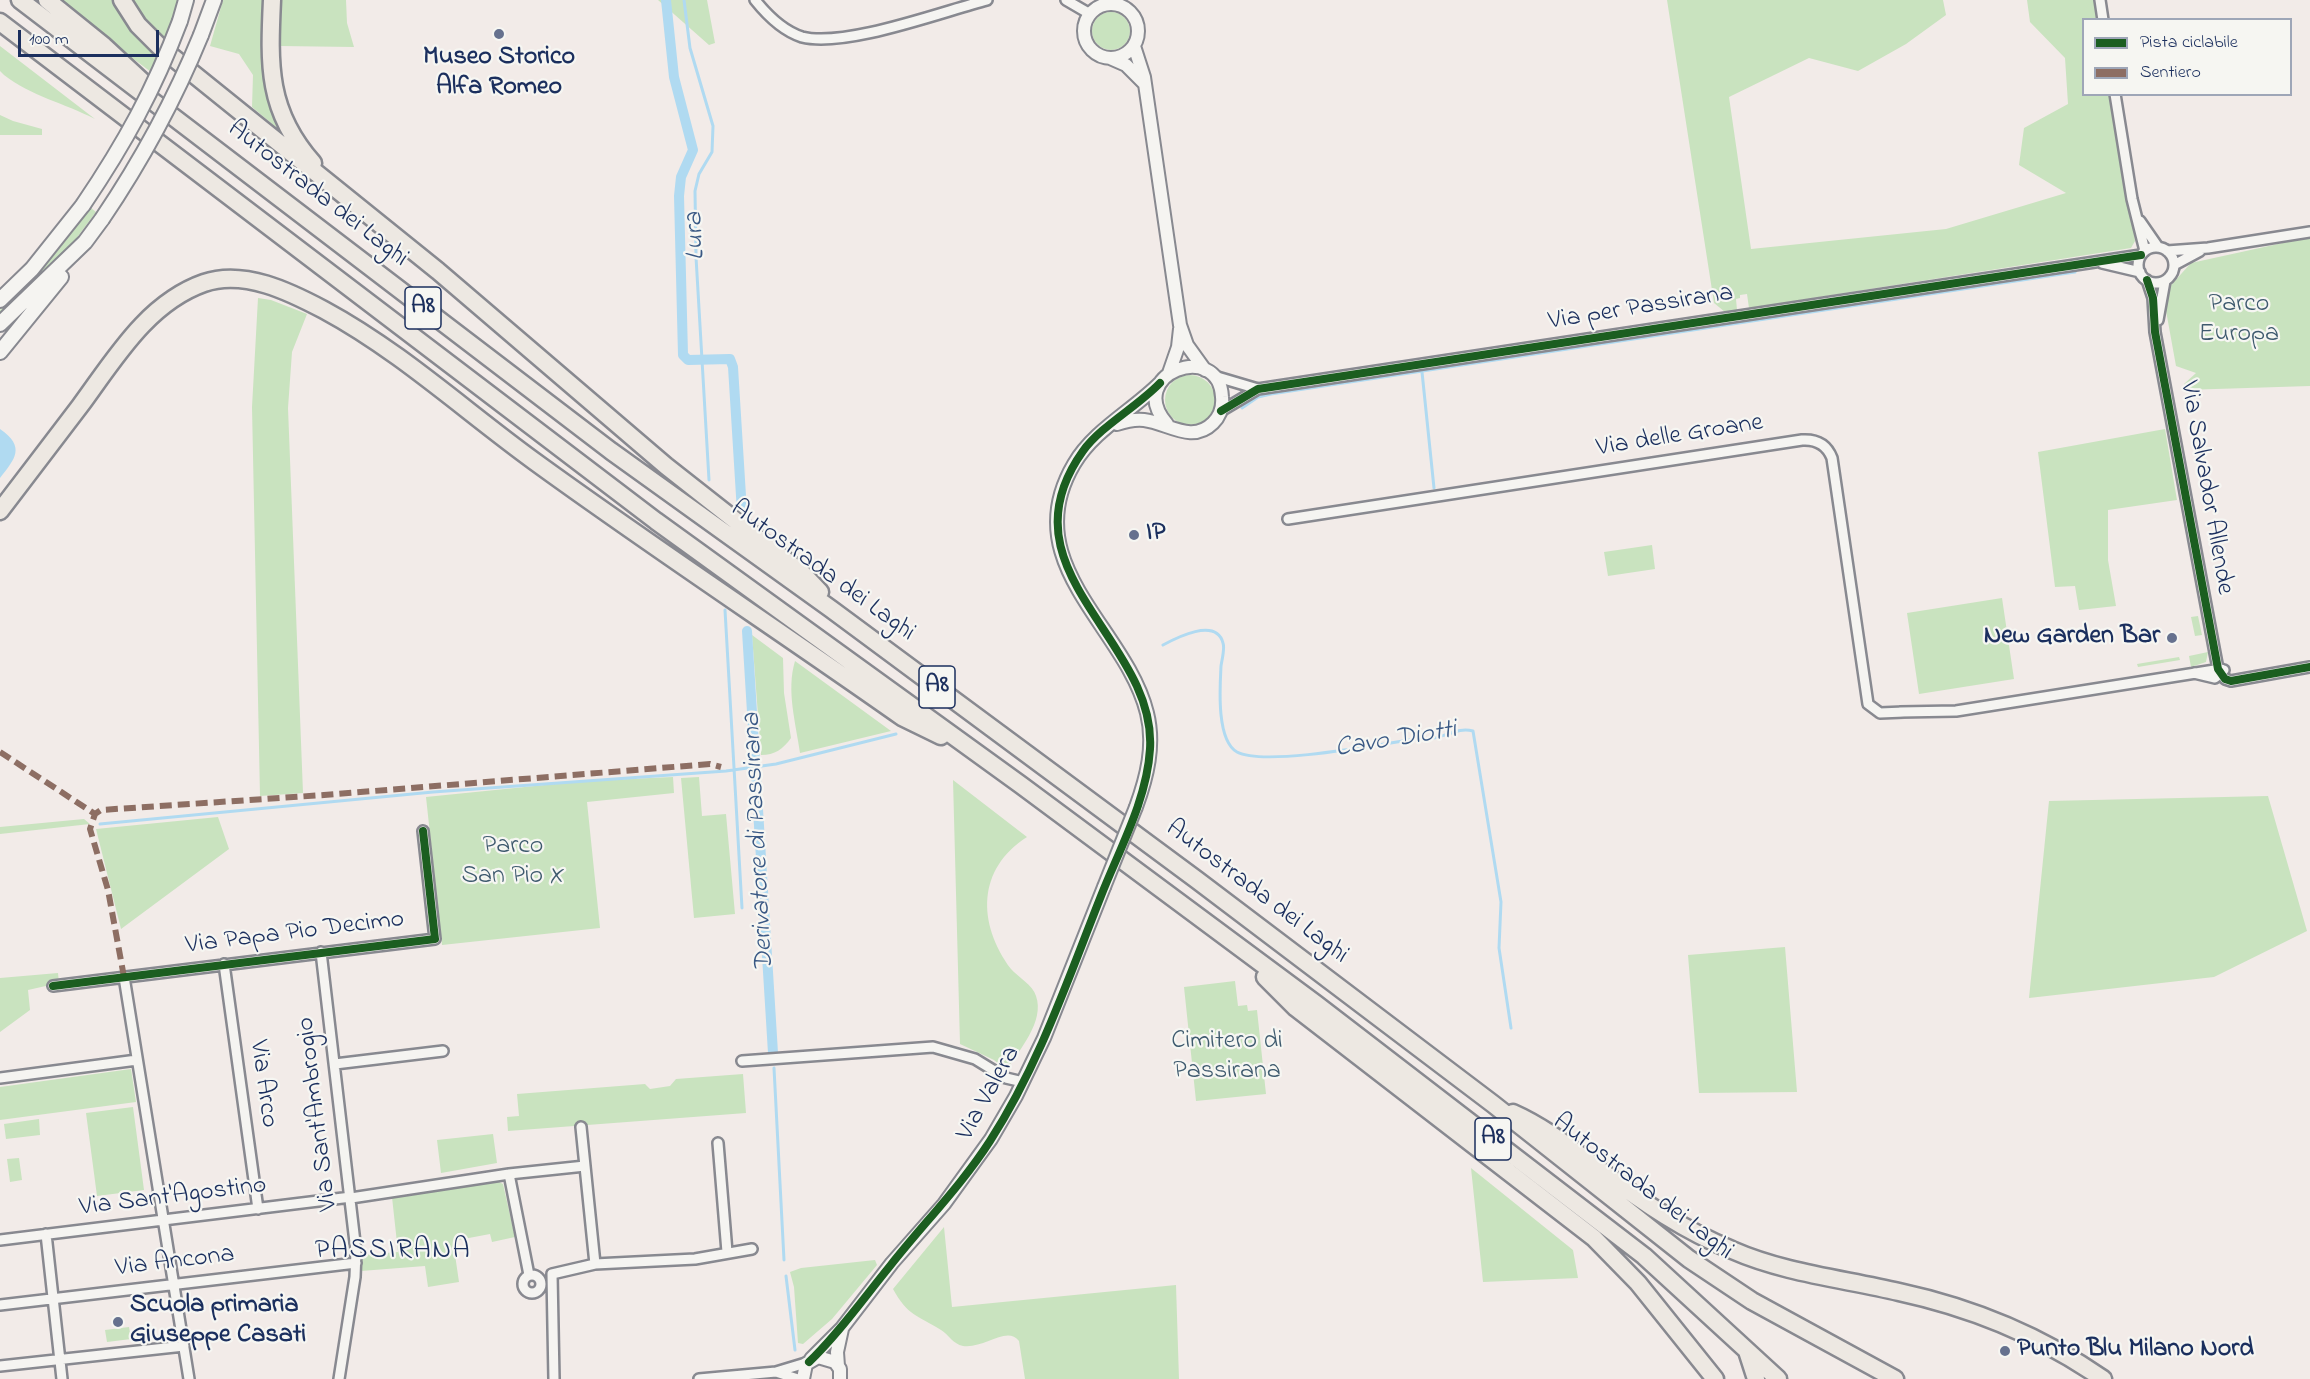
<!DOCTYPE html>
<style>
body{margin:0}
#map{position:relative;width:2310px;height:1379px;overflow:hidden;background:#f2ebe8;font-family:"Indie Flower",sans-serif}
canvas{display:block}
.legend{position:absolute;left:2082px;top:18px;width:210px;height:78px;box-sizing:border-box;background:#f6f6f2;border:2px solid #9ea6b7;margin:0;padding:8px 10px;list-style:none;font-size:18px;color:#1b2f5e}
.legend li{display:flex;align-items:center;gap:12px;height:30px}
.legend b{width:30px;border:2px solid #9ea6b7}
.scale{position:absolute;left:18px;top:30px;width:141px;height:27px;box-sizing:border-box;border:3px solid #1b2f5e;border-top:0;padding-left:8px;font-size:18px;line-height:21px;white-space:nowrap;color:#1b2f5e;-webkit-text-stroke:4px #f6f6f2;paint-order:stroke}
</style>
<div id="map">
<canvas width="2310" height="1379"></canvas>
<ul class="legend">
<li><b style="height:8px;background:#1b5e20"></b>Pista ciclabile</li>
<li><b style="height:8px;background:#8d6e63"></b>Sentiero</li>
</ul>
<div class="scale">100 m</div>
</div>
<script>
const ctx = document.querySelector('canvas').getContext('2d');
ctx.lineJoin = 'round';
function fill(path, color) { ctx.fillStyle = color; ctx.fill(path, 'evenodd'); }
function strokePath(path, color, width, dash) { ctx.strokeStyle = color; ctx.lineWidth = width; ctx.lineCap = dash ? 'butt' : 'round'; ctx.setLineDash(dash || []); ctx.stroke(path); }
function drawText(font, color, halo, rows, align = 'center') {
  ctx.font = font + ' "Indie Flower",sans-serif'; ctx.lineWidth = 4.5; ctx.setLineDash([]); ctx.textBaseline = 'middle'; ctx.strokeStyle = halo; ctx.fillStyle = color; for (const [text, x, y, turn = 0] of rows) {
    ctx.save(); ctx.translate(x, y); ctx.rotate((+turn || 0) * Math.PI / 180); ctx.textAlign = isNaN(turn) ? turn : align; if (halo) ctx.strokeText(text, 0, 0); ctx.fillText(text, 0, 0); ctx.restore();
  }
}
fill(new Path2D(`
 M 55,0 L 117,0 L 158,54 L 151,72 Z
 M 128,0 L 179,0 L 163,43 Z
 M 223,0 L 268,0 L 265,54 L 297,145 L 252,107 L 253,75 L 239,54 L 210,46 Z
 M 281,0 L 346,0 L 347,23 L 354,47 L 280,46 Z
 M 658,0 L 707,0 L 715,43 L 709,45 Z
 M 1667,0 L 1943,0 L 1946,15 L 1906,44 L 1858,71 L 1809,58 L 1729,97 L 1751,249 L 1946,229 L 2066,193 L 2019,165 L 2024,128 L 2068,104 L 2065,58 L 2030,22 L 2027,0 L 2096,0 L 2099,19 L 2084,20 L 2084,94 L 2111,95 L 2135,241 L 2131,248 L 1749,308 L 1747,294 L 1740,295 L 1740,298 L 1736,299 L 1737,310 L 1725,312 L 1714,303 Z
 M1092 31a19 19 0 1 1 38 0a19 19 0 1 1-38 0Z
 M 0,46 L 95,119 C 64,103 31,96 4,75 L 0,71 Z
 M 0,115 L 13,121 L 42,129 L 42,135 L 0,135 Z
 M 91,208 L 96,212 L 67,251 L 0,319 L 0,310 L 55,254 Z
 M 2310,237 L 2310,386 L 2184,390 L 2184,384 L 2196,373 L 2176,366 L 2163,294 L 2191,263 Z
 M 258,298 L 271,300 L 307,314 L 292,352 L 288,408 L 303,793 L 260,796 L 252,407 Z
 M1165 400a25 25 0 1 1 50 0a25 25 0 1 1-50 0Z
 M 2165,429 L 2177,500 L 2108,510 L 2108,560 L 2116,606 L 2079,610 L 2075,586 L 2055,587 L 2038,452 Z
 M 1652,545 L 1655,569 L 1608,576 L 1604,552 Z
 M 2002,598 L 2014,679 L 1919,694 L 1907,613 Z
 M 2198,616 L 2202,635 L 2195,636 L 2191,617 Z
 M 752,635 L 783,658 L 784,693 L 791,738 C 783,749 775,755 761,755 Z
 M 2208,652 L 2206,662 L 2191,667 L 2189,656 Z
 M 2179,657 L 2180,660 L 2138,667 L 2137,664 Z
 M 795,661 L 891,731 L 800,753 C 796,723 786,691 795,661 Z
 M 673,777 L 674,793 L 587,802 L 600,928 L 442,945 L 426,797 L 584,781 Z
 M 699,777 L 702,816 L 726,814 L 735,914 L 694,918 L 681,778 Z
 M 953,780 L 1027,837 C 977,869 977,923 1011,969 C 1018,977 1033,985 1036,996 C 1045,1021 1019,1051 1006,1070 L 994,1060 L 960,1044 Z
 M 2268,796 L 2307,931 L 2214,977 L 2029,998 L 2049,801 Z
 M 218,817 L 229,849 L 121,929 L 96,829 Z
 M 84,819 L 90,824 L 0,834 L 0,827 Z
 M 1785,947 L 1797,1092 L 1699,1093 L 1688,955 Z
 M 58,973 L 59,983 L 28,990 L 30,1010 L 0,1032 L 0,978 Z
 M 1235,981 L 1238,1006 L 1247,1005 L 1248,1011 L 1257,1010 L 1266,1094 L 1196,1101 L 1184,987 Z
 M 131,1069 L 136,1102 L 0,1120 L 0,1087 Z
 M 743,1074 L 746,1113 L 508,1131 L 507,1117 L 519,1116 L 517,1094 L 645,1084 L 650,1089 L 670,1086 L 676,1079 Z
 M 133,1107 L 144,1190 L 97,1196 L 86,1113 Z
 M 39,1119 L 40,1135 L 6,1139 L 4,1124 Z
 M 493,1134 L 497,1163 L 441,1173 L 437,1140 Z
 M 19,1158 L 22,1180 L 10,1182 L 7,1159 Z
 M 1471,1168 L 1573,1250 L 1578,1278 L 1483,1282 Z
 M 499,1182 L 503,1184 L 515,1237 L 492,1242 L 490,1234 L 453,1241 L 459,1282 L 428,1287 L 425,1266 L 361,1271 L 361,1255 L 398,1252 L 392,1197 Z
 M 944,1227 L 952,1307 L 1176,1285 L 1179,1379 L 1025,1379 L 1019,1341 C 1007,1325 984,1349 963,1346 C 953,1344 949,1335 941,1330 C 917,1315 908,1316 893,1289 Z
 M 875,1260 L 877,1265 L 832,1319 L 803,1344 L 798,1343 L 794,1287 L 790,1272 L 801,1268 Z
 M 129,1327 L 131,1339 L 107,1342 L 105,1330 Z`), '#c9e3bf');
fill(new Path2D(`
 M 0,429 C 26,447 15,459 0,478 Z`), '#b0daf1');
strokePath(new Path2D(`
 M 684,0 L 690,48 L 713,126 L 712,152 L 699,174 L 695,191 L 696,257 L 709,480
 M 1422,372 L 1434,488
 M 1242,408 L 1258,397 L 1271,394 L 2075,272
 M 725,610 L 742,908
 M 1163,645 C 1176,638 1216,617 1223,643 C 1225,649 1222,659 1221,666 C 1220,686 1216,740 1237,752 C 1265,767 1387,743 1422,738 C 1443,741 1455,726 1473,731 L 1501,902 L 1499,948 L 1511,1028
 M 100,824 L 433,792 L 726,771 L 776,764 L 896,734
 M 774,1068 L 784,1260
 M 786,1276 L 795,1350`), '#b0daf1', 3);
strokePath(new Path2D(`
 M 666,0 L 674,77 L 693,150 L 681,177 L 679,196 L 683,355 L 688,360 L 730,359 L 733,367 L 742,512
 M 747,631 L 773,1053`), '#b0daf1', 10);
const minor = new Path2D(`
 M 755,0 C 767,15 783,31 802,37 C 845,48 941,12 987,0
 M 1066,0 L 1090,14
 M 2100,0 L 2103,20
 M 2115,94 L 2132,199 L 2145,251
 M 2140,221 L 2158,247
 M2138 265a18 18 0 1 1 36 0a18 18 0 1 1-36 0Z
 M 2167,251 L 2208,248 L 2310,232
 M 2102,263 L 2140,272
 M 2174,265 L 2200,251
 M 2147,280 L 2153,298 L 2155,332 L 2218,669 L 2225,679 L 2231,681 L 2310,667
 M 2158,320 L 2165,281
 M 1214,376 L 1258,389
 M 1221,411 L 1258,389 L 2141,255
 M 1288,519 L 1802,440 C 1817,439 1827,445 1832,458 L 1868,704 L 1880,713 L 1904,712
 M 2194,673 L 2215,678 L 2224,670
 M 1900,712 L 1956,711 L 2221,669
 M 321,952 L 356,1251 L 355,1277 L 339,1379
 M 224,964 L 258,1209
 M 124,977 L 189,1379
 M 53,986 L 435,939 L 423,831
 M 742,1061 L 933,1047 L 975,1059 L 1006,1078 L 1023,1082
 M 335,1064 L 443,1051
 M 0,1078 L 137,1060
 M 581,1127 L 595,1264
 M 718,1143 L 727,1252
 M 509,1174 L 529,1275
 M 351,1198 L 509,1174 L 585,1166
 M 46,1234 L 62,1379
 M 0,1240 L 351,1197
 M523 1284a9 9 0 1 1 18 0a9 9 0 1 1-18 0Z
 M 0,1305 L 356,1263
 M 0,1366 L 184,1346
 M 776,1372 L 798,1379
 M 554,1379 L 552,1274 L 595,1264 L 695,1259 L 752,1249
 M 699,1379 L 776,1372 L 809,1362`);
const tertiary = new Path2D(`
 M1084 31a27 27 0 1 1 54 0a27 27 0 1 1-54 0Z
 M 1134,46 L 1144,77 L 1180,325 L 1187,345 L 1205,370
 M 1110,58 L 1126,65 L 1144,83
 M 1169,373 L 1178,347 L 1180,329
 M 1117,424 C 1126,421 1135,419 1144,420 C 1168,423 1192,444 1213,423 C 1220,416 1223,407 1222,397 C 1219,339 1123,374 1167,424
 M 1136,807 C 1147,777 1155,745 1147,713 C 1126,627 1015,564 1074,464 C 1094,430 1132,411 1160,383
 M 811,1359 L 842,1328 L 892,1263 L 944,1204 L 991,1139 L 1016,1096 L 1044,1038 L 1104,887
 M 838,1366 L 837,1352 L 842,1329
 M 803,1379 L 806,1364 L 818,1357 L 835,1362 L 840,1369 L 840,1379`);
const secondary = new Path2D(`
 M 180,21 L 186,0
 M 201,35 L 214,0
 M 0,300 L 32,269 L 83,205
 M 0,324 L 85,242 L 102,219
 M 0,352 L 61,277`);
const motorway = new Path2D(`
 M 20,0 L 611,451 L 831,609 L 1197,880 L 1493,1104 L 1689,1259 L 1752,1301 L 1895,1379
 M 47,0 L 104,46 L 144,83
 M 122,0 L 138,25 L 160,47 L 438,271 L 666,466 L 802,573 L 820,592
 M 272,0 C 269,65 267,111 313,163
 M 0,22 L 656,521 L 1021,785 L 1316,1004 L 1644,1256 L 1778,1379
 M 0,511 C 27,476 53,441 80,406 C 114,360 147,303 204,283 C 244,269 290,292 324,310 C 400,351 465,411 534,461 C 655,549 780,631 902,717 L 941,736
 M 1265,977 L 1296,1008 L 1594,1238 L 1638,1283 L 1715,1379
 M 1513,1113 C 1547,1128 1574,1151 1604,1173 C 1644,1203 1685,1231 1732,1250 C 1784,1273 1844,1279 1899,1292 C 1973,1308 2041,1336 2103,1379
 M 1747,1351 L 1756,1379`);
strokePath(minor, '#888990', 14);
strokePath(tertiary, '#888990', 16);
strokePath(secondary, '#888990', 18);
strokePath(motorway, '#888990', 21);
strokePath(minor, '#f5f4f1', 9);
strokePath(tertiary, '#f5f4f1', 12);
strokePath(secondary, '#f5f4f1', 14);
strokePath(motorway, '#ede8e2', 16);
const tertiaryBridge = new Path2D(`
 M 1104,887 L 1136,807`);
const secondaryBridge = new Path2D(`
 M 83,205 C 125,143 154,90 180,21
 M 102,219 C 142,160 174,101 201,35`);
strokePath(tertiaryBridge, '#888990', 16, []);
strokePath(secondaryBridge, '#888990', 18, []);
strokePath(tertiaryBridge, '#f5f4f1', 12);
strokePath(secondaryBridge, '#f5f4f1', 14);
strokePath(new Path2D(`
 M 0,752 L 95,814
 M 124,977 L 108,890 L 90,829 L 95,814 L 101,810 L 324,795 L 710,764 L 721,767`), '#8d6e63', 6, [12, 6]);
strokePath(new Path2D(`
 M 2147,280 L 2153,298 L 2155,332 L 2218,669 L 2225,679 L 2231,681 L 2310,667
 M 1221,411 L 1258,389 L 2141,255
 M 53,986 L 435,939 L 423,831
 M 809,1362 C 839,1333 863,1299 890,1266 C 923,1224 961,1186 990,1141 C 1039,1065 1068,979 1101,896 C 1119,850 1147,800 1150,749 C 1157,639 997,571 1083,451 C 1101,426 1137,407 1160,383`), '#1b5e20', 8);
for (const [x, y, r, color] of [
 [499,34,6,"#66718e"],
 [1134,535,6,"#66718e"],
 [2172,638,6,"#66718e"],
 [118,1322,6,"#66718e"],
 [2005,1351,6,"#66718e"]
]) { const dot = new Path2D(); dot.arc(x, y, r, 0, 2 * Math.PI); ctx.fillStyle = color; ctx.fill(dot); strokePath(dot, '#f6f6f2', 2); }
for (const [x, y, w] of [
 [423,308,36],
 [937,687,36],
 [1493,1139,36]
]) { const box = new Path2D(); box.roundRect(x - w / 2, y - 21, w, 42, 4.5); ctx.fillStyle = '#f6f6f2'; ctx.fill(box); strokePath(box, '#1b2f5e', 1.5); }
drawText('bold 24px', '#1b2f5e', null, [
 ["A8",423,308],
 ["A8",937,687],
 ["A8",1493,1139]
]);
drawText('bold 26px', '#1b2f5e', '#f6f6f2', [
 ["Museo Storico",499,59,"center"],
 ["Alfa Romeo",499,89,"center"],
 ["IP",1146,535],
 ["New Garden Bar",2160,638,"right"],
 ["Scuola primaria",130,1307],
 ["Giuseppe Casati",130,1337],
 ["Punto Blu Milano Nord",2017,1351]
], 'left');
drawText('26px', '#1b2f5e', '#f6f6f2', [
 ["Autostrada dei Laghi",317,195,38],
 ["Via per Passirana",1641,309,-9],
 ["Via delle Groane",1680,437,-9],
 ["Via Salvador Allende",2205,488,80],
 ["Autostrada dei Laghi",822,572,36],
 ["Autostrada dei Laghi",1256,893,37],
 ["Via Papa Pio Decimo",295,934,-7],
 ["Via Arco",262,1084,82],
 ["Via Valera",990,1094,-61],
 ["Via Sant'Ambrogio",319,1114,-97],
 ["Autostrada dei Laghi",1642,1188,38],
 ["Via Sant'Agostino",173,1198,-7],
 ["Via Ancona",175,1263,-7]
]);
drawText('26px', '#3e5a6e', '#f6f6f2', [
 ["Parco",2239,306],
 ["Europa",2239,336],
 ["Parco",513,848],
 ["San Pio X",513,878],
 ["Cimitero di",1227,1043],
 ["Passirana",1227,1073]
]);
drawText('italic 27px', '#395884', '#f6f6f2', [
 ["Lura",697,236,-93],
 ["Cavo Diotti",1396,741,-9],
 ["Derivatore di Passirana",760,842,-93]
]);
ctx.letterSpacing = '1.5px';
drawText('28px', '#1b2f5e', '#f6f6f2', [
 ["PASSIRANA",393,1252]
]);
ctx.letterSpacing = '0px';
</script>
